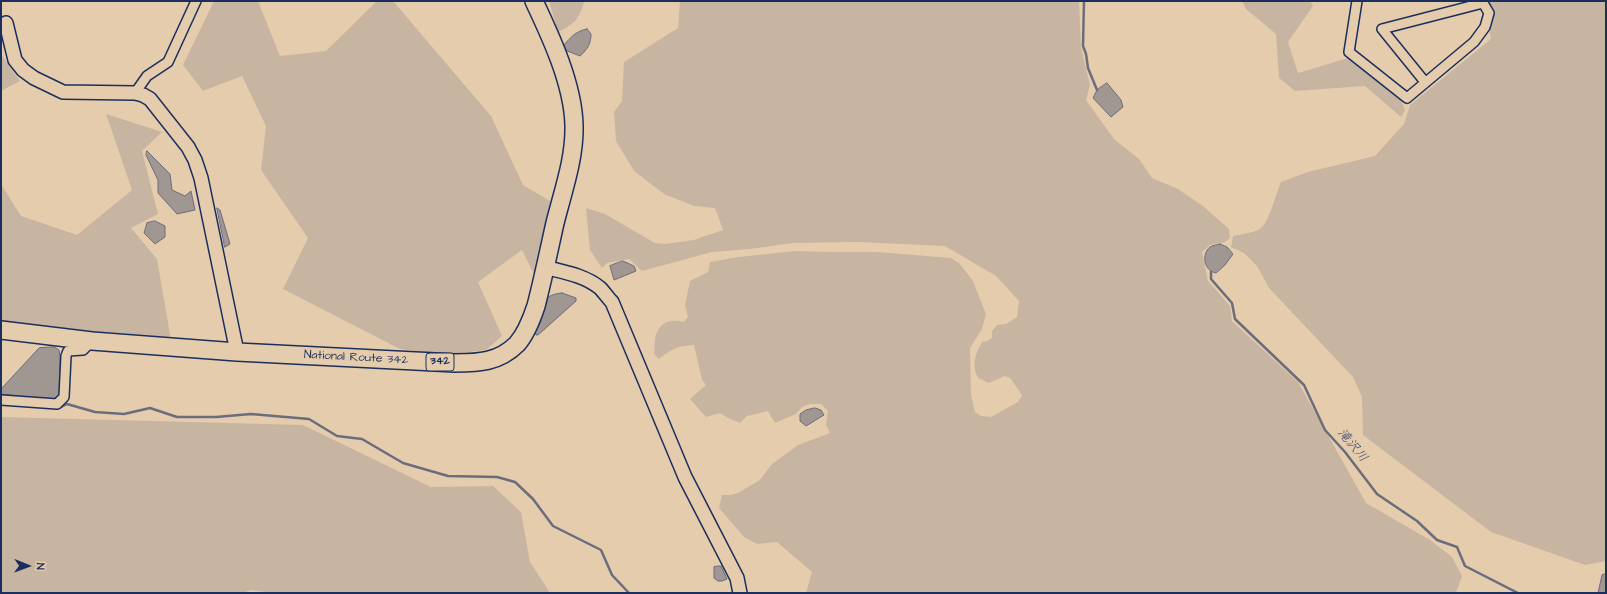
<!DOCTYPE html>
<meta charset="utf-8">
<style>
body{margin:0}
#map{position:relative;width:1607px;height:594px;overflow:hidden;background:#e5ccad;font-family:"Architects Daughter",sans-serif}
canvas{display:block}
.frame{position:absolute;inset:0;border:2px solid #1b2f5e;pointer-events:none}
.north{position:absolute;left:8px;top:546px;width:40px;height:40px;-webkit-text-stroke:3px #e5ccad;paint-order:stroke;rotate:91deg;font-size:11px;font-weight:700;line-height:16px;text-align:center;color:#1b2f5e}
.north::after{content:'';display:block;margin:auto;width:14px;height:18px;background:#1b2f5e;clip-path:polygon(50% 0,100% 100%,50% 72%,0 100%)}
</style>
<div id="map">
<canvas width="1607" height="594"></canvas>
<div class="frame"></div>
<div class="north">N</div>
</div>
<script>
const ctx = document.querySelector('canvas').getContext('2d');
ctx.lineJoin = 'round';
function fill(path, color) { ctx.fillStyle = color; ctx.fill(path, 'evenodd'); }
function strokePath(path, color, width, dash) { ctx.strokeStyle = color; ctx.lineWidth = width; ctx.lineCap = dash ? 'butt' : 'round'; ctx.setLineDash(dash || []); ctx.stroke(path); }
function drawText(font, color, halo, rows, align = 'center') {
  ctx.font = font + ' "Architects Daughter","Klee One",sans-serif'; ctx.lineWidth = 3; ctx.setLineDash([]); ctx.textBaseline = 'middle'; ctx.strokeStyle = halo; ctx.fillStyle = color; for (const [text, x, y, turn = 0] of rows) {
    ctx.save(); ctx.translate(x, y); ctx.rotate((+turn || 0) * Math.PI / 180); ctx.textAlign = isNaN(turn) ? turn : align; if (halo) ctx.strokeText(text, 0, 0); ctx.fillText(text, 0, 0); ctx.restore();
  }
}
fill(new Path2D(`
 M 214,1 L 258,1 L 280,56 L 326,51 L 377,1 L 393,1 L 491,116 L 523,185 L 550,201 L 535,276 L 522,250 L 478,282 L 502,336 L 486,350 L 443,355 L 400,349 L 283,289 L 308,238 L 261,170 L 266,126 L 242,76 L 203,91 L 183,65 Z
 M 549,1 L 584,1 L 584,2 C 579,19 575,24 558,32 Z
 M 680,1 L 1079,1 L 1081,48 L 1090,85 L 1086,100 L 1114,139 L 1139,159 L 1152,178 L 1178,189 L 1203,206 L 1229,229 L 1230,238 L 1225,242 L 1210,245 L 1202,252 L 1208,281 L 1230,306 L 1232,321 L 1298,382 L 1366,503 L 1430,540 L 1452,557 L 1462,576 L 1456,593 L 806,593 L 812,572 L 777,542 L 757,544 L 744,537 L 719,508 L 722,495 L 731,495 L 738,493 L 760,480 L 771,465 L 798,445 L 830,433 L 826,425 L 828,411 L 821,404 L 810,404 L 802,407 L 796,414 L 775,423 L 768,411 L 747,416 L 740,423 L 728,418 L 720,413 L 706,417 L 690,399 L 706,385 L 702,380 L 694,345 C 679,345 670,350 659,359 L 654,354 C 655,348 654,341 656,335 C 660,321 672,319 684,322 L 688,317 L 685,305 L 690,281 L 708,272 L 710,262 L 739,257 L 794,251 L 833,252 L 878,252 L 951,258 L 959,263 L 973,281 L 986,314 L 982,329 L 970,348 L 971,395 L 975,412 L 981,416 L 991,417 L 1018,402 L 1022,395 L 1010,378 L 1005,376 L 989,383 L 978,378 C 971,365 975,355 982,342 L 987,341 L 992,338 L 992,331 L 997,325 L 1006,324 L 1017,317 L 1019,301 L 996,276 L 945,246 L 858,242 L 793,243 L 750,249 L 712,252 L 642,271 L 629,259 L 607,263 L 602,268 L 590,250 L 586,208 L 605,214 L 655,243 L 665,244 L 694,240 L 723,230 L 715,208 L 694,206 L 664,194 L 634,171 L 616,141 L 614,112 L 622,101 L 624,62 L 678,28 Z
 M 1242,1 L 1310,1 L 1313,6 L 1288,42 L 1298,73 L 1348,58 L 1399,96 L 1405,110 L 1401,117 L 1365,86 L 1295,91 L 1279,78 L 1276,34 L 1246,9 Z
 M 1485,1 L 1606,1 L 1606,561 L 1585,565 L 1491,532 L 1363,435 L 1362,397 L 1353,377 L 1269,288 L 1257,266 L 1244,253 L 1231,247 L 1233,236 C 1241,234 1253,233 1260,229 C 1269,223 1276,193 1281,182 L 1308,172 L 1375,156 L 1404,124 L 1410,105 L 1491,39 Z
 M 1,54 L 20,81 L 1,91 Z
 M 106,114 L 162,132 L 142,151 L 158,214 L 131,228 L 157,259 L 171,340 L 101,337 L 1,322 L 1,184 L 21,216 L 77,235 L 132,190 Z
 M 1,417 L 303,425 L 431,487 L 493,486 L 521,512 L 530,562 L 550,593 L 272,593 L 251,590 L 242,593 L 1,593 Z`), '#c8b5a1');
const water = new Path2D(`
 M 587,29 L 591,34 C 591,43 588,49 580,56 L 565,50 L 564,45 C 571,37 576,31 587,29 Z
 M 1107,83 L 1121,100 L 1123,107 L 1111,117 L 1093,98 L 1097,90 Z
 M 147,151 L 170,174 L 172,190 L 185,196 L 191,191 L 195,210 L 177,214 L 158,193 L 158,180 L 146,155 Z
 M 217,208 L 220,210 L 230,244 L 225,247 Z
 M 155,221 L 165,226 L 165,237 L 155,244 L 144,233 L 147,223 Z
 M 1220,244 L 1227,247 L 1233,254 L 1225,265 L 1216,273 C 1204,271 1201,254 1210,247 C 1213,245 1217,245 1220,244 Z
 M 623,261 L 634,266 L 636,271 L 614,280 L 610,266 Z
 M 562,293 L 576,298 L 576,301 L 538,335 L 536,335 L 535,331 C 537,327 541,322 542,317 C 546,301 543,295 562,293 Z
 M 54,347 L 59,350 L 60,357 L 59,396 L 55,400 L 1,394 L 1,389 L 39,348 Z
 M 815,408 L 821,410 L 824,415 L 806,426 L 800,421 L 800,414 L 806,410 Z
 M 718,566 L 721,566 L 727,579 L 722,581 L 718,581 L 714,578 L 714,567 Z
 M 1606,574 L 1606,593 L 1598,593 L 1602,575 Z`);
fill(water, '#a09692');
strokePath(water, '#6b6d7d', 1);
strokePath(new Path2D(`
 M 1084,1 L 1083,46 L 1086,54 L 1088,68 L 1097,90
 M 1211,272 L 1211,279 L 1232,303 L 1235,319 L 1304,385 L 1325,430 L 1345,452 L 1377,494 L 1417,521 L 1437,540 L 1457,547 L 1465,566 L 1518,593
 M 55,408 L 59,408 L 67,404 L 95,412 L 124,414 L 150,408 L 177,417 L 216,417 L 251,414 L 309,419 L 337,436 L 362,439 L 403,463 L 448,476 L 497,477 L 515,482 L 533,499 L 553,526 L 601,550 L 612,575 L 629,593`), '#6b6d7d', 2.5);
const street = new Path2D(`
 M 1357,1 L 1349,52 L 1407,98 L 1474,42 L 1485,27 L 1489,13 L 1483,3 L 1382,29 L 1425,82
 M 135,93 L 147,76 L 168,62 L 196,1
 M 1,400 L 57,404 L 64,397 L 66,356 L 68,351 L 83,350 L 92,341`);
const secondary = new Path2D(`
 M 6,23 L 15,60 L 23,70 L 34,78 L 63,92 L 135,93 L 143,95 L 150,99 L 188,147 L 195,160 L 201,178 L 237,352
 M 544,267 C 563,272 584,275 600,288 C 604,292 608,298 612,302 L 685,477 L 737,578 L 740,593`);
const highway = new Path2D(`
 M 1,330 L 92,341 L 237,352 L 455,363 C 479,363 499,362 517,344 C 526,334 532,318 536,306 C 543,279 549,250 555,223 C 563,191 575,158 574,125 C 573,84 551,37 534,1`);
strokePath(street, '#1b2f5e', 12);
strokePath(secondary, '#1b2f5e', 16);
strokePath(highway, '#1b2f5e', 20);
strokePath(street, '#e5ccad', 9);
strokePath(secondary, '#e5ccad', 13);
strokePath(highway, '#e5ccad', 17);
for (const [x, y, w] of [
 [440,362,28]
]) { const box = new Path2D(); box.roundRect(x - w / 2, y - 9, w, 18, 3); ctx.fillStyle = '#e5ccad'; ctx.fill(box); strokePath(box, '#1b2f5e', 1); }
drawText('bold 11px', '#1b2f5e', null, [
 ["342",440,362]
]);
drawText('12px', '#1b2f5e', '#e5ccad', [
 ["National Route 342",356,358,3]
]);
drawText('italic 13px', '#2f3e66', '#e5ccad', [
 ["滝沢川",1352,446,50]
]);
</script>
